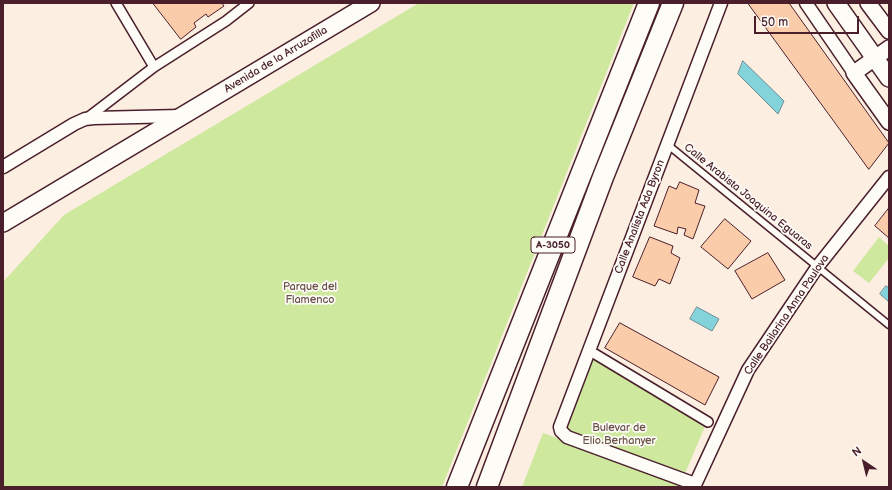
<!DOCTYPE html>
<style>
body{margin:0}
#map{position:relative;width:892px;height:490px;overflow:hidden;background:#fceee0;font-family:"Balsamiq Sans",sans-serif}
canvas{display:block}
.frame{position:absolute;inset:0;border:4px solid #4a1f2b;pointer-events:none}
.north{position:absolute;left:844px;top:442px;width:40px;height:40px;-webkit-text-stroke:3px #fdfcf7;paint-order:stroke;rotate:325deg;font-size:11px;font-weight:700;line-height:16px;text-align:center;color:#4a1f2b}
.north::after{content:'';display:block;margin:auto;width:14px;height:18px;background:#4a1f2b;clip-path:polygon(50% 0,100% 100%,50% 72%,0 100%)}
.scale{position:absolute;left:754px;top:16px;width:105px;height:18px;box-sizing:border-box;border:2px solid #4a1f2b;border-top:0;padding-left:5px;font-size:12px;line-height:14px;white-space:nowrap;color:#4a1f2b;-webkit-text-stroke:3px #fdfcf7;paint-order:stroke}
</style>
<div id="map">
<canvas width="892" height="490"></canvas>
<div class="frame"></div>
<div class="north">N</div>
<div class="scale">50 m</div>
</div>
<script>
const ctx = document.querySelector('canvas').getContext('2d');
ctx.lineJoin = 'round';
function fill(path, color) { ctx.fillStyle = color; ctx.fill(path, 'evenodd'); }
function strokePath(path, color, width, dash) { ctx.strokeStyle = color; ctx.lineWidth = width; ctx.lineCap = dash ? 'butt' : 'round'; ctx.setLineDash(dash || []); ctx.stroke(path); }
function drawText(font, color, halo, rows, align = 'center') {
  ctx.font = font + ' "Balsamiq Sans",sans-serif'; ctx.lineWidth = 3.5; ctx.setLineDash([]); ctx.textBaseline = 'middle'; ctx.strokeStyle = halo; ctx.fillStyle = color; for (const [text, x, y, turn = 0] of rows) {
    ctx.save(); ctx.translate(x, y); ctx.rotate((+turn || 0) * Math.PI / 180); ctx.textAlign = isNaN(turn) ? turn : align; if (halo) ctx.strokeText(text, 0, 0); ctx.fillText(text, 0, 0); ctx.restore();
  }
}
fill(new Path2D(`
 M 419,3 L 634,3 L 442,487 L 3,487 L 3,282 L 64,215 Z
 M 879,237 L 889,246 L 889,258 L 869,283 L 853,271 Z
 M 592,358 L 706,424 L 681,483 L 690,487 L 522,487 L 543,433 L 560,439 Z`), '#cee89e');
const water = new Path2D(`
 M 743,61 L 784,101 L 778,114 L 738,74 Z
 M 886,286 L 889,288 L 889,302 L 880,294 Z
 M 697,307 L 719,319 L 712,331 L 690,319 Z`);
fill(water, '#83d4da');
strokePath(water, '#6c8c94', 1);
const building = new Path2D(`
 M 153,3 L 222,3 L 224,6 L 208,17 L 206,14 L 194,23 L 196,27 L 181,39 Z
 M 748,3 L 789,3 L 889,143 L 869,169 Z
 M 680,182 L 699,190 L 695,203 L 705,206 L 693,239 L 684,235 L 686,229 L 678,227 L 677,234 L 654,226 L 669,186 L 676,189 Z
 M 889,208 L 889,238 L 875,226 Z
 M 725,219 L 751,241 L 728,269 L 701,247 Z
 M 650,237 L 673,246 L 671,253 L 680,258 L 670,284 L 659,279 L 655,286 L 633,277 Z
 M 768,253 L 785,280 L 752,299 L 735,271 Z
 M 620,323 L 719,377 L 705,405 L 605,348 Z`);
fill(building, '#fbccaa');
strokePath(building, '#4a1f2b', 1);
const service = new Path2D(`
 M 668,145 L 889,325`);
const pedestrian = new Path2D(`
 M 116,3 L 154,67
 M 86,119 L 154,67 L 226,21 L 249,3
 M 595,354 L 708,422`);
const minor = new Path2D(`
 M 806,3 L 854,73
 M 3,167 L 74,124 L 85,119 L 94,118 L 180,116
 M 695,484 L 567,437 L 561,431 L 560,427 L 721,3
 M 694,487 L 748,370 L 818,266 L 889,177`);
const tertiary = new Path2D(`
 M 868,3 L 889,31
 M 889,48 L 854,73 L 889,122`);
const secondary = new Path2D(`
 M 836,3 L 889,78
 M 3,223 L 371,3`);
const trunk = new Path2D(`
 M 457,487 L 649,3
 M 487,487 L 603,177 L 673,3`);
strokePath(service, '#4a1f2b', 9);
strokePath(pedestrian, '#4a1f2b', 12);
strokePath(minor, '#4a1f2b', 15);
strokePath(tertiary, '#4a1f2b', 18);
strokePath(secondary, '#4a1f2b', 20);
strokePath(trunk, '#4a1f2b', 23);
strokePath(service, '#fdfcf7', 6);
strokePath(pedestrian, '#fdfcf7', 9);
strokePath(minor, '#fdfcf7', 12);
strokePath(tertiary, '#fdfcf7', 15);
strokePath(secondary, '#fdfcf7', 17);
strokePath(trunk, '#fdfcf7', 20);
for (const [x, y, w] of [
 [553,245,44]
]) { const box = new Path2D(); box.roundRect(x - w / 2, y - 8, w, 16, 3); ctx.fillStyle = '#fdfcf7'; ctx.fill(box); strokePath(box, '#4a1f2b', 1); }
drawText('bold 10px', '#4a1f2b', null, [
 ["A-3050",553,245]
]);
drawText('11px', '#4a1f2b', '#fdfcf7', [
 ["Avenida de la Arruzafilla",276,60,-31],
 ["Calle Arabista Joaquina Eguaras",748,197,39],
 ["Calle Analista Ada Byron",640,217,-69],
 ["Calle Bailarina Anna Paulova",787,315,-56]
]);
drawText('11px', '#6b5148', '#fdfcf7', [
 ["Parque del",310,287],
 ["Flamenco",310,300],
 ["Bulevar de",619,428],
 ["Elio Berhanyer",619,441]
]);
</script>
